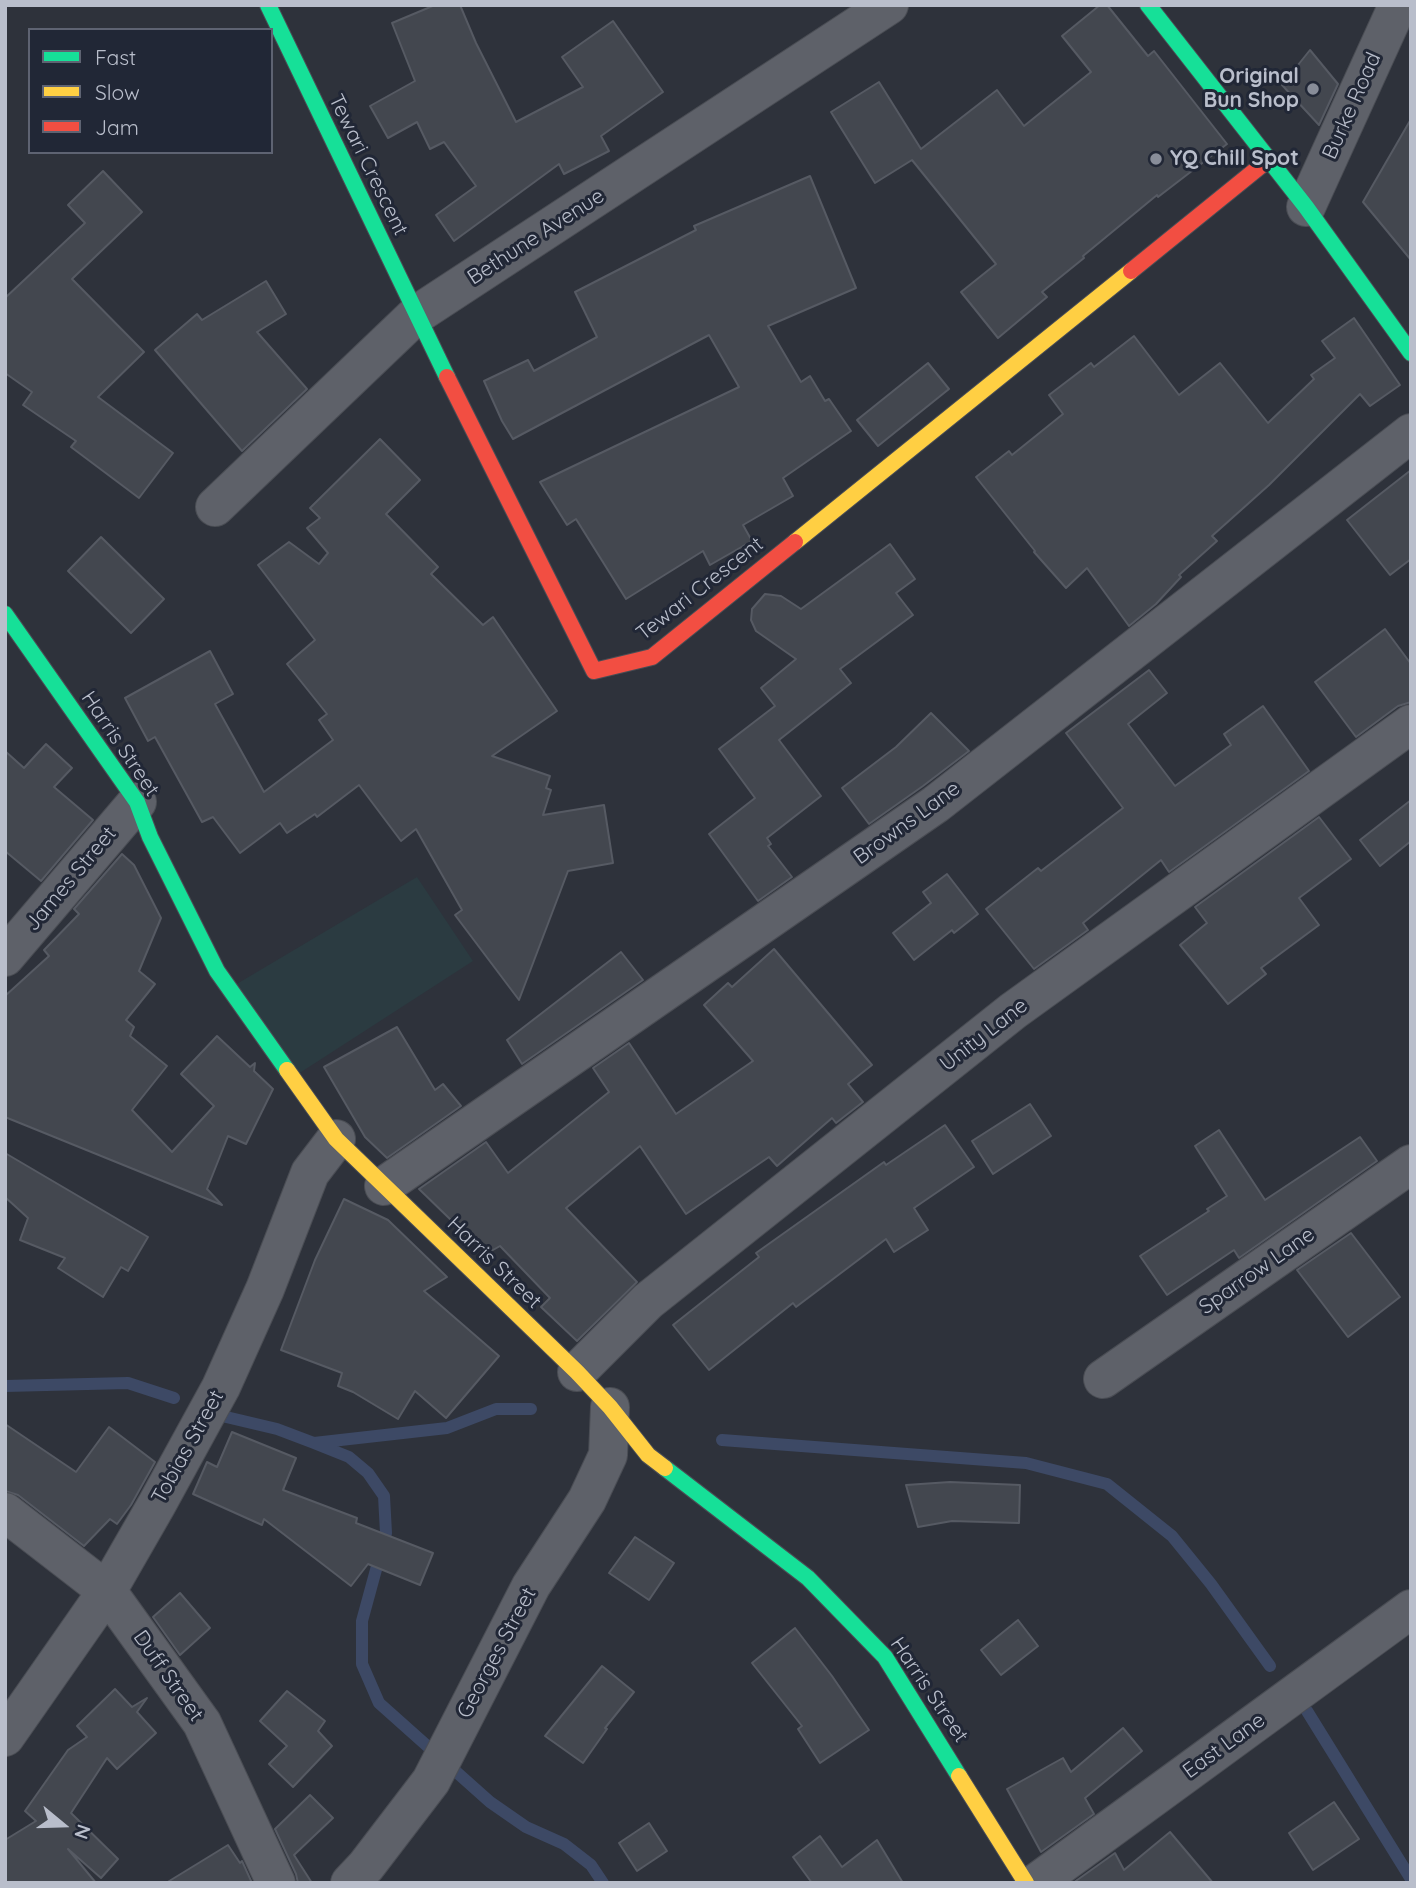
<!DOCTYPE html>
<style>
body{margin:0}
#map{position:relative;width:1416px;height:1888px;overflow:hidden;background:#2e323b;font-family:Quicksand,sans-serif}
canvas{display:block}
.frame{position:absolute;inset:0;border:7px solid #b9becb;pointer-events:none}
.legend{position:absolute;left:28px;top:28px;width:245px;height:126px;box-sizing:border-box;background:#212736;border:2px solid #5e6372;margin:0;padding:9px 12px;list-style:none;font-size:21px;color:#b9becb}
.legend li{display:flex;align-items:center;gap:14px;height:35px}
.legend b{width:35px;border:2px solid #5e6372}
.north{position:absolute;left:28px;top:1790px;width:70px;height:70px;-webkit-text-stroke:5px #212736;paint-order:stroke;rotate:109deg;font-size:19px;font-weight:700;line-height:28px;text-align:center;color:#b9becb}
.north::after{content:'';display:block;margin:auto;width:24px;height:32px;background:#b9becb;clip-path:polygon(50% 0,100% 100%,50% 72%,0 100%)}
</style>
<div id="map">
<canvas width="1416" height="1888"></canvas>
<div class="frame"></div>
<ul class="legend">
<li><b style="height:9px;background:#16e098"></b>Fast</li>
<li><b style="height:9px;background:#ffcf43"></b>Slow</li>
<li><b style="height:9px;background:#f24e42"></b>Jam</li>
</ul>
<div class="north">N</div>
</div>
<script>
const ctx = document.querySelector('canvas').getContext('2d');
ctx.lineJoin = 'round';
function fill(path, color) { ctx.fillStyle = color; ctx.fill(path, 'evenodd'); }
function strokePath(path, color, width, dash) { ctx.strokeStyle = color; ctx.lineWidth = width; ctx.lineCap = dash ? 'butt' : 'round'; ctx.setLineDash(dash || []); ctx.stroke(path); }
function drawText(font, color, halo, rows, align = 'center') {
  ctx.font = font + ' Quicksand,sans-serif'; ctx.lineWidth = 6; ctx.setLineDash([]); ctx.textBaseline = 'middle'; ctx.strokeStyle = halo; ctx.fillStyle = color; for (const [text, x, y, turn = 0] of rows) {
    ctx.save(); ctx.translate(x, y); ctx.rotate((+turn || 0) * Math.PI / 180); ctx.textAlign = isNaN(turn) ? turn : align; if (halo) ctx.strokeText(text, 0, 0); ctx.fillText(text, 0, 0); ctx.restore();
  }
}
fill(new Path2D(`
 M 417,877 L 473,961 L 295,1076 L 235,985 Z`), '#2b3b41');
strokePath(new Path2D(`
 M 5,1386 L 128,1383 L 174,1398
 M 222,1416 L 277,1429 L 314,1443 L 447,1428 L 496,1409 L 531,1409
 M 722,1440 L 1026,1463 L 1107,1484 L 1172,1536 L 1211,1584 L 1270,1666
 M 314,1443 L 349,1457 L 368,1473 L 384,1496 L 386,1533 L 362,1621 L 362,1664 L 379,1703 L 490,1802 L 526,1827 L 564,1844 L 591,1865 L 603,1883
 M 1307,1711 L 1411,1879`), '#3d4965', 12);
const building = new Path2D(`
 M 435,5 L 460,5 L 476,43 L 516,122 L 583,87 L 562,57 L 613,21 L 663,92 L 601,136 L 609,151 L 564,174 L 559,164 L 454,241 L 436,215 L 476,186 L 444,142 L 430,149 L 417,122 L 388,138 L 370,106 L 415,81 L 392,23 Z
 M 1100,5 L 1107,5 L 1148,56 L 1154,51 L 1227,144 L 1158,197 L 1157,195 L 1083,256 L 1084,258 L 1042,292 L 1047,297 L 998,338 L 961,292 L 996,264 L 912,160 L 875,183 L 831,112 L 879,82 L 921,149 L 997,90 L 1024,126 L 1091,72 L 1062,36 Z
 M 1310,50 L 1338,84 L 1319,125 L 1282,85 Z
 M 1411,119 L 1411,260 L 1363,202 Z
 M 103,171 L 142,212 L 72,279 L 144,352 L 98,397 L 173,453 L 139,498 L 71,447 L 76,441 L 23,405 L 32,392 L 5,373 L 5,298 L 85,223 L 68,205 Z
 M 810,176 L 856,288 L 768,326 L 801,382 L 810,376 L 825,401 L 829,399 L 851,431 L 783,478 L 793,496 L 743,525 L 752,541 L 710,565 L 703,551 L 626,599 L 576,519 L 567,525 L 540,482 L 739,387 L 709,335 L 513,439 L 502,421 L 484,381 L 528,360 L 534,371 L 597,337 L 575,292 L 696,230 L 694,226 Z
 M 266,281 L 286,314 L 257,332 L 307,389 L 242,451 L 155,350 L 197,314 L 202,320 Z
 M 1354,318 L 1400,385 L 1370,406 L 1360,394 L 1269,485 L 1212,536 L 1217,541 L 1179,575 L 1181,577 L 1156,604 L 1129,626 L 1087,568 L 1066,588 L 1034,552 L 1035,551 L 976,477 L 1009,451 L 1012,455 L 1063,414 L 1049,395 L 1091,363 L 1094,367 L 1134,336 L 1179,395 L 1220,363 L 1268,423 L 1314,379 L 1311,375 L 1335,358 L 1322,341 Z
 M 928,363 L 949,389 L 878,446 L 857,420 Z
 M 380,439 L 420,480 L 386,514 L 438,567 L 431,574 L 483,625 L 493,617 L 557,711 L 492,756 L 550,776 L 546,788 L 551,790 L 543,815 L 604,805 L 613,863 L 568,871 L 519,1000 L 455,915 L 462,910 L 416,829 L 401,841 L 359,785 L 317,817 L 315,814 L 287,833 L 280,823 L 240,853 L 213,817 L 202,822 L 155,737 L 148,741 L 125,698 L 210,651 L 233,694 L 215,704 L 264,792 L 333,740 L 319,720 L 327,714 L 287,664 L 315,640 L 258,565 L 289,542 L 319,564 L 328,553 L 307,528 L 320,518 L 310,508 Z
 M 1411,470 L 1411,559 L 1390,575 L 1347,520 Z
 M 101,537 L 164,599 L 131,633 L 68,571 Z
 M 890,544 L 915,579 L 896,593 L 913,615 L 840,669 L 851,683 L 779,740 L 821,796 L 767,838 L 771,844 L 768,846 L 792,877 L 758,901 L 709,834 L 755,798 L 719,749 L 775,706 L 761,688 L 796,659 L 756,631 L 751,620 L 752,609 L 765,594 L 781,596 L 801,609 Z
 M 1385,629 L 1411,664 L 1411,702 L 1398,706 L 1356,737 L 1315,682 Z
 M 1149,670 L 1167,693 L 1128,724 L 1175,786 L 1231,745 L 1224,734 L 1263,706 L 1309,771 L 1169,872 L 1161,860 L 1083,923 L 1088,930 L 1034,969 L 986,909 L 1038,868 L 1041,871 L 1123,808 L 1066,733 Z
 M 931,713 L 969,751 L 923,786 L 869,824 L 842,788 L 896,747 Z
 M 46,744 L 72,768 L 54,787 L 93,820 L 41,881 L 5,851 L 5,751 L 24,768 Z
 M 1411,800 L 1411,841 L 1380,866 L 1360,840 Z
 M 1319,817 L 1351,859 L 1299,898 L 1319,925 L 1261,968 L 1266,974 L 1228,1004 L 1180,945 L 1207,923 L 1195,907 Z
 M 122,854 L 134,865 L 161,918 L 139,971 L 155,984 L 126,1020 L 134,1027 L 130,1036 L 167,1066 L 132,1110 L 172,1152 L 214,1106 L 181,1074 L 217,1036 L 250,1067 L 255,1063 L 254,1071 L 273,1089 L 246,1144 L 228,1136 L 207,1189 L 222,1205 L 5,1117 L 5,996 L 49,956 L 44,950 L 79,914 L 74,909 Z
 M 947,874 L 978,914 L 954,933 L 952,930 L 914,960 L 893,933 L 931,903 L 923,892 Z
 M 774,949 L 872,1065 L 848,1084 L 863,1102 L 836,1123 L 832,1118 L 777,1166 L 769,1157 L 686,1214 L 640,1146 L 566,1208 L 637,1282 L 577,1341 L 541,1307 L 550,1298 L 500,1246 L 486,1254 L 419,1189 L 486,1142 L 508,1173 L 609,1092 L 593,1068 L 629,1043 L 676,1114 L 753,1061 L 704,1005 L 728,983 L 732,987 Z
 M 621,952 L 643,980 L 522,1064 L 507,1040 Z
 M 397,1027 L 435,1090 L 443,1084 L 461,1106 L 387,1158 L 365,1137 L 324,1067 Z
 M 1030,1104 L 1051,1136 L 993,1174 L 972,1141 Z
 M 945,1125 L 974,1167 L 914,1208 L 928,1230 L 894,1252 L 886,1239 L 796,1307 L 793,1303 L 709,1370 L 673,1325 L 759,1257 L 756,1253 L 884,1162 L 886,1165 Z
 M 1219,1130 L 1265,1200 L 1360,1137 L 1377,1161 L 1239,1258 L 1234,1250 L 1167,1295 L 1140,1256 L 1209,1211 L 1207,1209 L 1227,1196 L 1195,1146 Z
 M 5,1153 L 148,1237 L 128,1271 L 121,1267 L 103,1297 L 58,1268 L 65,1258 L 20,1240 L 28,1218 L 5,1197 Z
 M 344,1199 L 388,1220 L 447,1277 L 424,1291 L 499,1356 L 446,1418 L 415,1391 L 398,1419 L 353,1392 L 338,1386 L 342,1373 L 281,1350 L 315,1260 Z
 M 1351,1233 L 1400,1297 L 1348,1337 L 1297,1270 Z
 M 5,1424 L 76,1472 L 109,1427 L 155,1462 L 131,1505 L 117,1524 L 110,1519 L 84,1546 L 18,1495 L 5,1491 Z
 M 232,1432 L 296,1458 L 283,1490 L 357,1518 L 356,1523 L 433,1553 L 420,1585 L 368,1564 L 351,1586 L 264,1519 L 262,1525 L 193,1494 L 207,1462 L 217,1467 Z
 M 950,1482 L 1020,1485 L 1019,1523 L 952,1521 L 918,1527 L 906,1485 Z
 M 635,1537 L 674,1563 L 649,1600 L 609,1573 Z
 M 180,1593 L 210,1628 L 180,1655 L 153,1617 Z
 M 1018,1620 L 1038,1646 L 1001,1675 L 981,1650 Z
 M 795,1628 L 832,1676 L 869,1730 L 820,1763 L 798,1729 L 802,1726 L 752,1663 Z
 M 602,1666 L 634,1692 L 605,1728 L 607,1729 L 583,1763 L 545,1736 Z
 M 115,1689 L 132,1707 L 147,1698 L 137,1712 L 156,1733 L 117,1769 L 107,1758 L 71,1813 L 118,1859 L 101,1878 L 68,1849 L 96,1883 L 5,1883 L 5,1840 L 36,1821 L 25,1811 L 68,1750 L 87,1737 L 77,1726 Z
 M 287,1691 L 325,1721 L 318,1731 L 332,1746 L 293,1787 L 269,1764 L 287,1746 L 260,1721 Z
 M 1123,1728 L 1142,1751 L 1085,1798 L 1094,1814 L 1041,1852 L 1007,1789 L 1063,1758 L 1071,1772 Z
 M 310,1795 L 333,1818 L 294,1855 L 312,1883 L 298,1883 L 296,1874 L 275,1829 Z
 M 1334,1802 L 1359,1839 L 1313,1870 L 1289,1833 Z
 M 649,1823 L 667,1851 L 637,1871 L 619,1843 Z
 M 1170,1832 L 1213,1883 L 1073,1883 L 1115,1853 L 1124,1870 Z
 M 820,1836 L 842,1867 L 877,1840 L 903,1883 L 812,1883 L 793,1857 Z
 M 228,1845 L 240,1863 L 242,1861 L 252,1883 L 166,1883 Z`);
fill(building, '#43474f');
strokePath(building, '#565a63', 2);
const street = new Path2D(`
 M 1306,207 L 1398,5
 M 215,507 L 416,315 L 889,5
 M 5,957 L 137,802
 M 384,1186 L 936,804 L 1411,433
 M 577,1372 L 648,1301 L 1013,1011 L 1411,724
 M 1103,1379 L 1411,1164
 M 5,1512 L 107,1591 L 202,1723 L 276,1883
 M 5,1737 L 107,1591 L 157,1504 L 221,1387 L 265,1289 L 310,1173 L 336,1139
 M 350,1883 L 366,1866 L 431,1781 L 531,1586 L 587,1500 L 608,1455 L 610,1407
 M 1036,1883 L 1411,1609`);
const fast = new Path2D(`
 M 268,5 L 447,377
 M 1148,5 L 1306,207 L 1411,353
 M 5,614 L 137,802 L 150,837 L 217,971 L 287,1070
 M 665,1468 L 808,1578 L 885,1657 L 959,1776`);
const slow = new Path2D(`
 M 795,542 L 1131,271
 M 287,1070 L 336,1139 L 577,1372 L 610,1407 L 648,1455 L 665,1468
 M 959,1776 L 1026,1883`);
const jam = new Path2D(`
 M 1131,271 L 1268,160
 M 447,377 L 594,671 L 652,657 L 795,542`);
strokePath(street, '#4a4d54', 40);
strokePath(fast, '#4a4d54', 18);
strokePath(slow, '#4a4d54', 18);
strokePath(jam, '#4a4d54', 18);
strokePath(street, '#5e6169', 38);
strokePath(fast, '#16e098', 16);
strokePath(slow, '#ffcf43', 16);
strokePath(jam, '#f24e42', 16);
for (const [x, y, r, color] of [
 [1313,89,7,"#888d99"],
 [1156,159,7,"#888d99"]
]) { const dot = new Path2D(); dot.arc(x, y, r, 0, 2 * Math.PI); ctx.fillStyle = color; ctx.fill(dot); strokePath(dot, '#212736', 2.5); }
drawText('bold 21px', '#b9becb', '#212736', [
 ["Original",1299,77],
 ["Bun Shop",1299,101],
 ["YQ Chill Spot",1170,159,"left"]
], 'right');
drawText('21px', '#b9becb', '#212736', [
 ["Burke Road",1352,106,-66],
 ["Tewari Crescent",368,165,64],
 ["Bethune Avenue",536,237,-33],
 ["Tewari Crescent",700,589,-38],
 ["Harris Street",120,744,56],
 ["Browns Lane",907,823,-36],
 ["James Street",71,879,-50],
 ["Unity Lane",984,1035,-38],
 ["Harris Street",494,1263,44],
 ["Sparrow Lane",1257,1271,-35],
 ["Tobias Street",188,1447,-61],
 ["Georges Street",497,1653,-62],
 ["Duff Street",168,1676,55],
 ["Harris Street",929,1690,56],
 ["East Lane",1224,1746,-36]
]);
</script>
